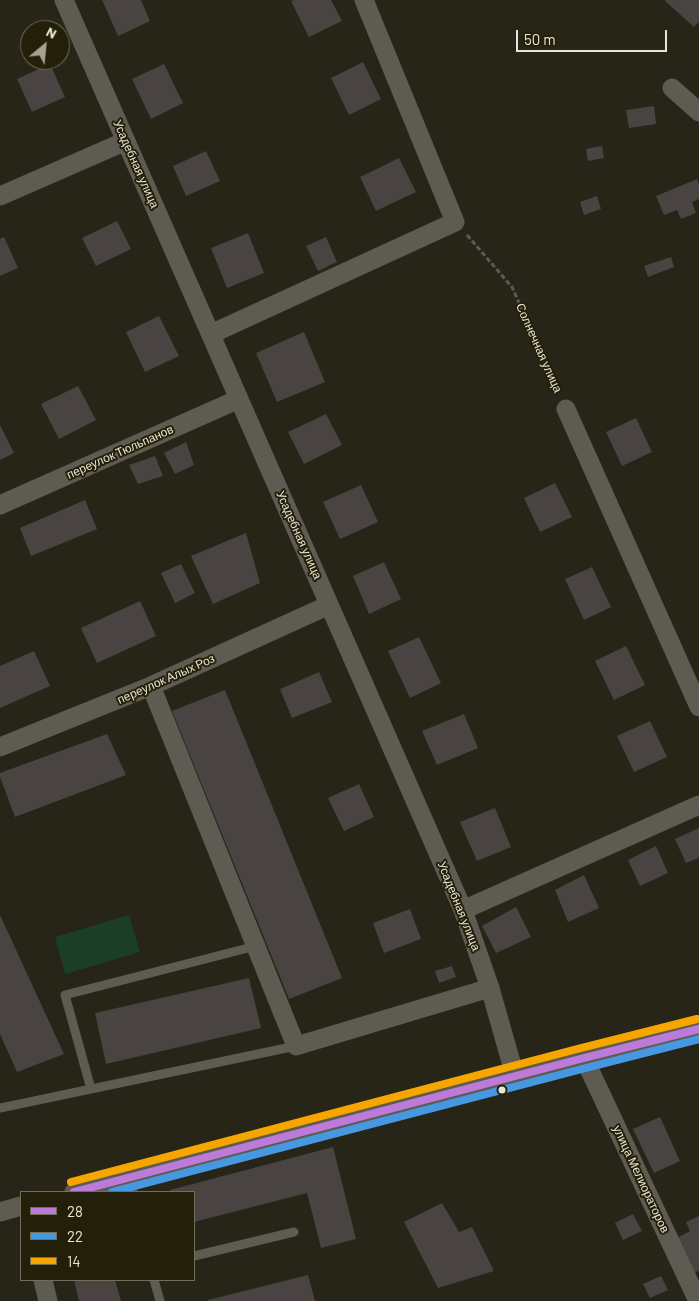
<!DOCTYPE html>
<meta charset="utf-8">
<style>
body{margin:0}
#map{position:relative;width:699px;height:1301px;overflow:hidden;background:#272518;font-family:Barlow,sans-serif}
canvas{display:block}
.legend{position:absolute;left:20px;top:1191px;width:175px;height:90px;box-sizing:border-box;background:#241f08;border:1px solid #726e5b;margin:0;padding:6px 9px;list-style:none;font-size:15px;color:#e8e5d7}
.legend li{display:flex;align-items:center;gap:10px;height:25px}
.legend b{width:25px;border:1px solid #726e5b}
.north{position:absolute;left:20px;top:20px;width:50px;height:50px;box-sizing:border-box;background:#241f08;border:1px solid #726e5b;border-radius:50%;rotate:28deg;font-size:14px;font-weight:700;line-height:20px;text-align:center;color:#e8e5d7}
.north::after{content:'';display:block;margin:auto;width:18px;height:22px;background:#a4a294;clip-path:polygon(50% 0,100% 100%,50% 72%,0 100%)}
.scale{position:absolute;left:516px;top:30px;width:151px;height:22px;box-sizing:border-box;border:2px solid #e8e5d7;border-top:0;padding-left:6px;font-size:15px;line-height:18px;white-space:nowrap;color:#e8e5d7;-webkit-text-stroke:4px #241f08;paint-order:stroke}
</style>
<div id="map">
<canvas width="699" height="1301"></canvas>
<ul class="legend">
<li><b style="height:6px;background:#bd7bd9"></b>28</li>
<li><b style="height:6px;background:#4699e1"></b>22</li>
<li><b style="height:6px;background:#f7a600"></b>14</li>
</ul>
<div class="north">N</div>
<div class="scale">50 m</div>
</div>
<script>
const ctx = document.querySelector('canvas').getContext('2d');
ctx.lineJoin = 'round';
function fill(path, color) { ctx.fillStyle = color; ctx.fill(path, 'evenodd'); }
function strokePath(path, color, width, dash) { ctx.strokeStyle = color; ctx.lineWidth = width; ctx.lineCap = dash ? 'butt' : 'round'; ctx.setLineDash(dash || []); ctx.stroke(path); }
function drawText(font, color, halo, rows, align = 'center') {
  ctx.font = font + ' Barlow,sans-serif'; ctx.lineWidth = 4; ctx.setLineDash([]); ctx.textBaseline = 'middle'; ctx.strokeStyle = halo; ctx.fillStyle = color; for (const [text, x, y, turn = 0] of rows) {
    ctx.save(); ctx.translate(x, y); ctx.rotate((+turn || 0) * Math.PI / 180); ctx.textAlign = isNaN(turn) ? turn : align; if (halo) ctx.strokeText(text, 0, 0); ctx.fillText(text, 0, 0); ctx.restore();
  }
}
fill(new Path2D(`
 M 129,915 L 140,952 L 65,974 L 55,937 Z`), '#1a3f26');
fill(new Path2D(`
 M 102,0 L 141,0 L 150,21 L 118,36 Z
 M 294,0 L 331,0 L 342,21 L 309,37 L 291,1 Z
 M 666,0 L 699,0 L 699,22 L 694,27 L 665,1 Z
 M 363,62 L 381,99 L 349,115 L 331,78 Z
 M 50,64 L 65,97 L 32,112 L 17,79 Z
 M 164,64 L 183,103 L 151,119 L 132,79 Z
 M 654,106 L 656,124 L 629,128 L 626,110 Z
 M 602,146 L 604,158 L 588,161 L 586,149 Z
 M 206,151 L 220,181 L 186,196 L 173,166 Z
 M 399,158 L 416,192 L 376,211 L 360,177 Z
 M 697,179 L 699,184 L 699,199 L 692,202 L 696,213 L 681,219 L 677,210 L 664,215 L 656,196 Z
 M 597,196 L 601,209 L 584,215 L 580,202 Z
 M 117,221 L 131,249 L 96,266 L 82,238 Z
 M 248,233 L 264,273 L 227,288 L 211,248 Z
 M 4,237 L 18,268 L 0,276 L 0,239 Z
 M 326,237 L 337,262 L 318,271 L 306,246 Z
 M 671,257 L 674,267 L 648,277 L 644,266 Z
 M 159,316 L 179,356 L 145,372 L 126,332 Z
 M 304,332 L 325,382 L 277,402 L 256,353 Z
 M 78,386 L 96,420 L 59,439 L 41,404 Z
 M 326,414 L 342,445 L 304,464 L 288,432 Z
 M 636,418 L 652,452 L 622,466 L 606,432 Z
 M 0,425 L 14,453 L 0,460 Z
 M 186,442 L 194,465 L 175,474 L 164,453 Z
 M 155,456 L 163,476 L 138,484 L 129,465 Z
 M 555,483 L 572,517 L 540,532 L 524,498 Z
 M 361,485 L 378,522 L 340,539 L 323,502 Z
 M 85,500 L 97,529 L 31,556 L 20,528 Z
 M 246,533 L 260,583 L 213,604 L 191,556 Z
 M 384,562 L 401,599 L 369,614 L 353,576 Z
 M 181,564 L 195,593 L 175,603 L 161,573 Z
 M 592,567 L 611,607 L 584,620 L 565,579 Z
 M 140,601 L 156,636 L 97,663 L 81,628 Z
 M 419,637 L 441,683 L 410,698 L 388,651 Z
 M 626,646 L 645,685 L 614,700 L 595,661 Z
 M 34,651 L 50,686 L 0,708 L 0,666 Z
 M 319,672 L 332,702 L 292,718 L 280,689 Z
 M 225,690 L 342,978 L 289,999 L 172,711 Z
 M 464,714 L 478,748 L 437,765 L 422,731 Z
 M 650,721 L 667,757 L 634,772 L 617,736 Z
 M 107,734 L 126,775 L 15,817 L 0,777 L 0,773 Z
 M 359,784 L 374,817 L 344,831 L 328,798 Z
 M 495,808 L 511,847 L 477,861 L 460,822 Z
 M 699,828 L 699,858 L 686,863 L 675,839 Z
 M 656,846 L 668,873 L 640,886 L 628,860 Z
 M 584,875 L 599,908 L 568,922 L 555,890 Z
 M 516,907 L 531,937 L 496,953 L 482,926 Z
 M 410,909 L 421,939 L 384,953 L 373,923 Z
 M 0,915 L 64,1054 L 17,1072 L 0,1034 Z
 M 452,966 L 456,977 L 439,983 L 435,971 Z
 M 249,978 L 261,1028 L 106,1064 L 95,1013 Z
 M 660,1117 L 680,1161 L 654,1173 L 633,1129 Z
 M 333,1147 L 356,1239 L 321,1248 L 307,1193 L 194,1222 L 194,1192 L 170,1192 L 170,1190 Z
 M 442,1203 L 459,1232 L 472,1227 L 494,1271 L 438,1288 L 404,1222 Z
 M 633,1214 L 642,1231 L 623,1240 L 615,1223 Z
 M 699,1216 L 699,1271 L 694,1273 L 677,1238 L 690,1231 L 686,1222 Z
 M 308,1275 L 315,1301 L 208,1301 L 208,1300 Z
 M 661,1276 L 668,1290 L 650,1298 L 643,1284 Z
 M 74,1280 L 115,1280 L 121,1301 L 79,1301 Z`), '#494341');
strokePath(new Path2D(`
 M 467,235 L 512,287 L 559,392`), '#5d5a51', 3, [5, 2.5]);
strokePath(new Path2D(`
 M 91,1089 L 65,995 L 256,946
 M 0,1108 L 296,1046
 M 129,1178 L 133,1192
 M 194,1256 L 294,1232
 M 154,1280 L 160,1301`), '#5d5b52', 9);
strokePath(new Path2D(`
 M 64,0 L 463,910 L 490,988 L 515,1076
 M 672,88 L 699,112
 M 0,196 L 126,141
 M 211,334 L 455,222 L 364,0
 M 566,409 L 699,707
 M 0,505 L 239,399
 M 151,686 L 296,1046 L 490,988
 M 0,747 L 151,686 L 329,605
 M 463,910 L 699,805
 M 584,1058 L 698,1301
 M 74,1192 L 584,1058 L 699,1029
 M 0,1212 L 21,1206
 M 43,1280 L 48,1301`), '#5d5b52', 19);
strokePath(new Path2D(`
 M 74,1192 L 584,1058 L 699,1029`), '#bd7bd9', 8);
strokePath(new Path2D(`
 M 112,1192 L 586,1068 L 699,1039`), '#4699e1', 8);
strokePath(new Path2D(`
 M 71,1182 L 581,1048 L 697,1019`), '#f7a600', 8);
for (const [x, y, r, color] of [
 [502,1090,4.5,"#e8e5d7"]
]) { const dot = new Path2D(); dot.arc(x, y, r, 0, 2 * Math.PI); ctx.fillStyle = color; ctx.fill(dot); strokePath(dot, '#241f08', 2); }
drawText('12px', '#e8e5d7', '#241f08', [
 ["Усадебная улица",136,164,66],
 ["Солнечная улица",539,348,66],
 ["переулок Тюльпанов",120,452,-24],
 ["Усадебная улица",299,535,66],
 ["переулок Алых Роз",166,679,-24],
 ["Усадебная улица",459,906,68],
 ["улица Мелиораторов",641,1179,65]
]);
</script>
